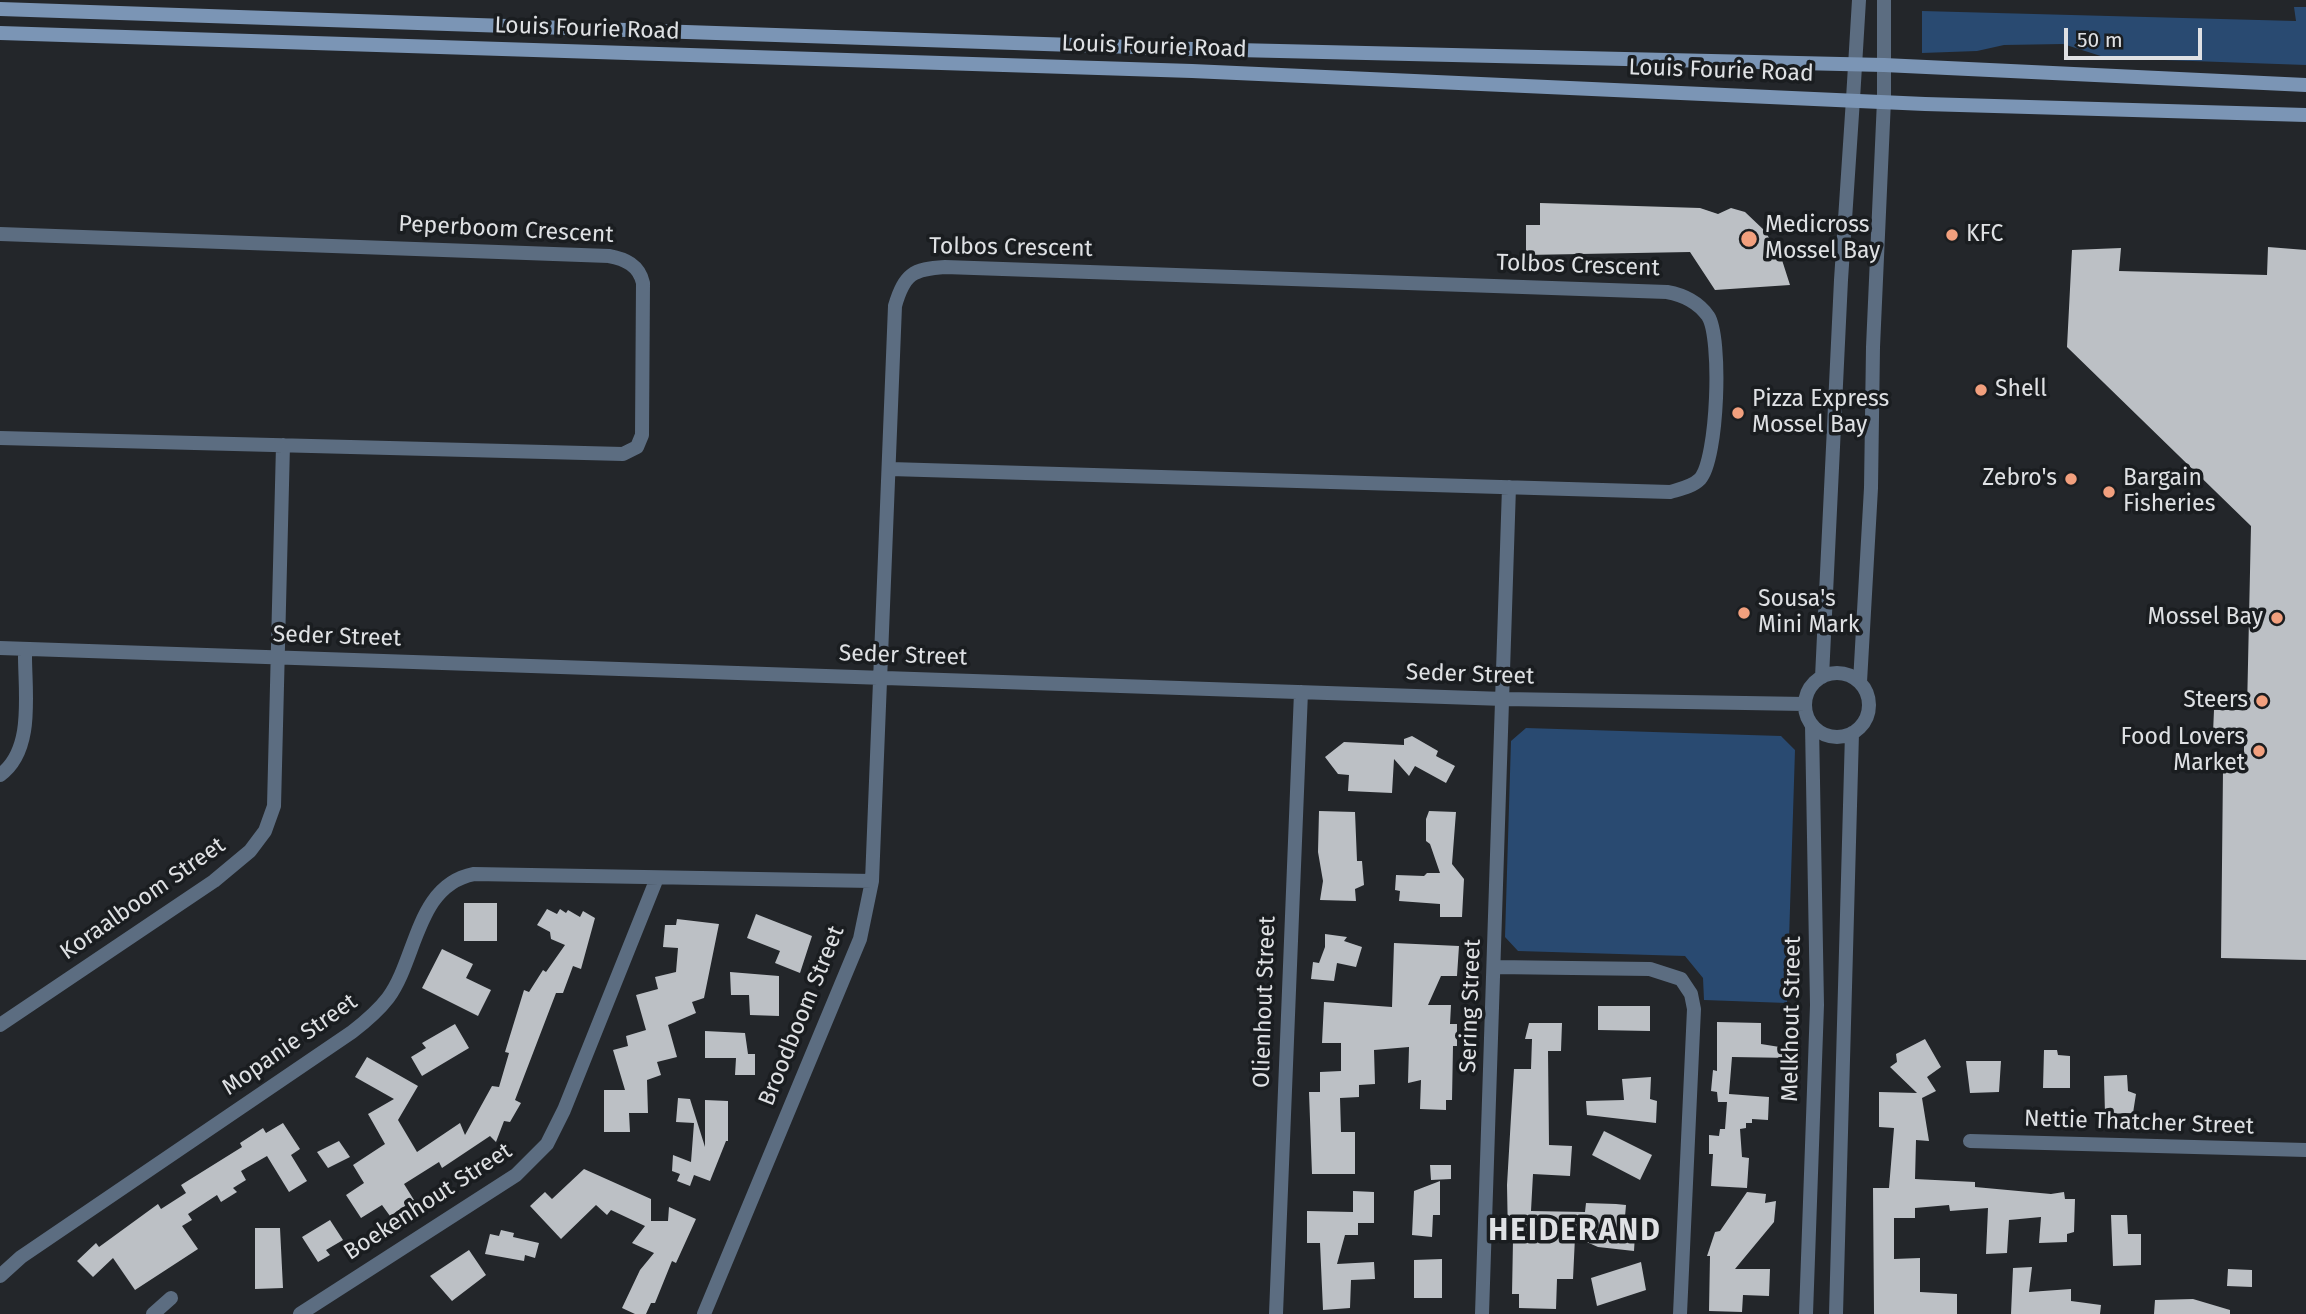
<!DOCTYPE html>
<style>
body{margin:0}
#map{position:relative;width:2306px;height:1314px;overflow:hidden;background:#23262a;font-family:"Fira Sans",sans-serif}
canvas{display:block}
.scale{position:absolute;left:2064px;top:28px;width:138px;height:32px;box-sizing:border-box;border:4px solid #dfe1e4;border-top:0;padding-left:9px;font-size:21px;line-height:24px;white-space:nowrap;color:#dfe1e4;-webkit-text-stroke:5px #1a1d20;paint-order:stroke}
</style>
<div id="map">
<canvas width="2306" height="1314"></canvas>
<div class="scale">50 m</div>
</div>
<script>
const ctx = document.querySelector('canvas').getContext('2d');
ctx.lineJoin = 'round';
function fill(path, color) { ctx.fillStyle = color; ctx.fill(path, 'evenodd'); }
function strokePath(path, color, width, dash) { ctx.strokeStyle = color; ctx.lineWidth = width; ctx.lineCap = dash ? 'butt' : 'round'; ctx.setLineDash(dash || []); ctx.stroke(path); }
function drawText(font, color, halo, rows, align = 'center') {
  ctx.font = font + ' "Fira Sans",sans-serif'; ctx.lineWidth = 7; ctx.setLineDash([]); ctx.textBaseline = 'middle'; ctx.strokeStyle = halo; ctx.fillStyle = color; for (const [text, x, y, turn = 0] of rows) {
    ctx.save(); ctx.translate(x, y); ctx.rotate((+turn || 0) * Math.PI / 180); ctx.textAlign = isNaN(turn) ? turn : align; if (halo) ctx.strokeText(text, 0, 0); ctx.fillText(text, 0, 0); ctx.restore();
  }
}
fill(new Path2D(`
 M 2294,7 L 2306,7 L 2306,65 L 2107,58 L 2063,44 L 2004,45 L 1977,51 L 1922,53 L 1922,11 L 2296,21 Z
 M 1526,728 L 1781,736 L 1795,750 L 1787,1003 L 1704,1000 L 1703,978 L 1685,956 L 1518,951 L 1505,937 L 1511,741 Z`), '#294a71');
fill(new Path2D(`
 M 1540,203 L 1700,208 L 1718,214 L 1731,208 L 1745,212 L 1765,231 L 1782,260 L 1790,285 L 1715,290 L 1690,252 L 1526,255 L 1526,225 L 1540,225 Z
 M 2268,247 L 2306,250 L 2306,960 L 2221,958 L 2223,770 L 2244,770 L 2244,734 L 2213,733 L 2214,710 L 2247,710 L 2251,526 L 2067,347 L 2072,250 L 2121,248 L 2119,271 L 2267,275 Z
 M 1412,736 L 1438,751 L 1436,756 L 1455,766 L 1446,783 L 1415,766 L 1409,776 L 1394,759 L 1392,793 L 1348,791 L 1349,775 L 1338,774 L 1325,757 L 1344,742 L 1404,745 L 1404,739 Z
 M 1319,811 L 1355,812 L 1357,861 L 1362,861 L 1364,885 L 1355,889 L 1356,901 L 1320,900 L 1323,881 L 1318,852 Z
 M 1429,811 L 1456,812 L 1452,864 L 1464,879 L 1462,917 L 1440,917 L 1440,904 L 1399,901 L 1400,891 L 1395,890 L 1396,875 L 1424,876 L 1427,873 L 1440,873 L 1430,844 L 1426,841 L 1426,819 Z
 M 464,903 L 497,903 L 497,941 L 464,941 Z
 M 547,909 L 557,914 L 560,909 L 566,913 L 568,910 L 580,917 L 583,911 L 595,918 L 581,969 L 573,966 L 563,993 L 556,993 L 515,1100 L 521,1103 L 510,1122 L 504,1121 L 496,1142 L 490,1136 L 442,1168 L 439,1162 L 404,1184 L 414,1200 L 390,1216 L 382,1205 L 361,1218 L 346,1195 L 364,1183 L 353,1165 L 385,1144 L 368,1114 L 394,1099 L 355,1077 L 367,1057 L 418,1086 L 398,1120 L 417,1152 L 460,1123 L 465,1135 L 492,1086 L 499,1087 L 509,1053 L 505,1052 L 524,990 L 529,992 L 543,970 L 546,972 L 565,945 L 551,939 L 550,932 L 537,925 Z
 M 756,914 L 812,936 L 800,973 L 775,963 L 780,951 L 747,938 Z
 M 677,919 L 719,924 L 704,998 L 692,1002 L 696,1013 L 668,1025 L 677,1057 L 657,1062 L 661,1075 L 647,1080 L 648,1113 L 629,1113 L 630,1132 L 604,1132 L 604,1090 L 625,1090 L 613,1050 L 628,1046 L 626,1036 L 646,1030 L 636,995 L 658,989 L 655,977 L 676,972 L 678,948 L 663,947 L 665,925 L 676,925 Z
 M 1325,934 L 1347,937 L 1344,941 L 1362,947 L 1356,967 L 1337,963 L 1334,981 L 1311,979 L 1313,962 L 1319,963 L 1325,947 Z
 M 1394,943 L 1459,946 L 1457,976 L 1441,976 L 1428,1005 L 1451,1005 L 1450,1024 L 1457,1024 L 1457,1046 L 1453,1046 L 1452,1100 L 1446,1100 L 1446,1110 L 1420,1109 L 1421,1080 L 1408,1083 L 1409,1047 L 1374,1050 L 1375,1084 L 1359,1085 L 1359,1097 L 1340,1098 L 1341,1132 L 1355,1132 L 1355,1174 L 1312,1174 L 1309,1092 L 1320,1092 L 1320,1072 L 1341,1071 L 1341,1043 L 1322,1043 L 1324,1002 L 1392,1007 Z
 M 442,949 L 473,964 L 466,978 L 491,990 L 478,1016 L 422,988 Z
 M 730,972 L 779,976 L 779,1016 L 750,1015 L 749,995 L 731,995 Z
 M 1598,1006 L 1650,1006 L 1650,1031 L 1598,1030 Z
 M 1717,1022 L 1761,1023 L 1761,1044 L 1792,1049 L 1792,1058 L 1732,1057 L 1729,1094 L 1769,1097 L 1768,1120 L 1752,1119 L 1752,1123 L 1746,1123 L 1746,1128 L 1740,1129 L 1742,1157 L 1749,1158 L 1747,1188 L 1711,1186 L 1713,1154 L 1709,1154 L 1709,1135 L 1719,1136 L 1720,1129 L 1725,1129 L 1727,1102 L 1718,1102 L 1717,1092 L 1711,1091 L 1713,1070 L 1717,1071 Z
 M 1529,1023 L 1562,1023 L 1561,1051 L 1548,1051 L 1549,1145 L 1572,1146 L 1570,1176 L 1533,1174 L 1531,1211 L 1585,1212 L 1586,1203 L 1616,1204 L 1626,1205 L 1625,1217 L 1636,1218 L 1634,1251 L 1598,1247 L 1575,1237 L 1573,1279 L 1557,1279 L 1556,1309 L 1519,1308 L 1519,1294 L 1512,1294 L 1513,1240 L 1508,1239 L 1507,1185 L 1511,1117 L 1514,1069 L 1531,1069 L 1532,1039 L 1525,1039 Z
 M 455,1024 L 469,1048 L 422,1076 L 411,1057 L 426,1048 L 422,1043 Z
 M 705,1031 L 745,1033 L 748,1054 L 755,1054 L 755,1075 L 735,1075 L 736,1058 L 705,1058 Z
 M 1925,1039 L 1941,1067 L 1927,1077 L 1936,1091 L 1922,1098 L 1929,1141 L 1916,1140 L 1915,1179 L 1975,1182 L 1975,1187 L 2051,1194 L 2064,1192 L 2065,1199 L 2075,1199 L 2074,1232 L 2067,1234 L 2067,1242 L 2039,1243 L 2041,1217 L 2009,1220 L 2007,1253 L 1986,1254 L 1988,1208 L 1950,1211 L 1949,1205 L 1915,1208 L 1915,1218 L 1894,1218 L 1894,1259 L 1920,1258 L 1920,1292 L 1957,1294 L 1957,1314 L 1874,1314 L 1873,1188 L 1889,1188 L 1894,1128 L 1879,1127 L 1879,1092 L 1917,1093 L 1890,1067 L 1897,1062 L 1896,1054 Z
 M 2044,1050 L 2057,1050 L 2058,1055 L 2070,1056 L 2070,1088 L 2043,1088 Z
 M 1966,1061 L 2001,1061 L 1999,1092 L 1970,1093 Z
 M 2127,1075 L 2128,1091 L 2136,1094 L 2133,1113 L 2105,1114 L 2104,1076 Z
 M 1651,1077 L 1650,1099 L 1657,1101 L 1656,1123 L 1587,1115 L 1586,1101 L 1624,1100 L 1622,1079 Z
 M 678,1098 L 690,1099 L 705,1147 L 705,1100 L 728,1101 L 728,1141 L 726,1141 L 710,1181 L 694,1175 L 690,1186 L 677,1181 L 680,1174 L 672,1171 L 673,1155 L 691,1162 L 694,1123 L 676,1122 Z
 M 283,1123 L 300,1149 L 291,1155 L 307,1181 L 289,1192 L 267,1156 L 241,1171 L 246,1180 L 233,1188 L 237,1192 L 221,1202 L 217,1195 L 188,1214 L 192,1220 L 182,1226 L 198,1249 L 135,1290 L 113,1258 L 93,1277 L 77,1261 L 96,1243 L 99,1247 L 158,1204 L 161,1209 L 186,1193 L 181,1185 L 242,1147 L 240,1143 L 263,1128 L 266,1133 Z
 M 1604,1131 L 1652,1155 L 1640,1180 L 1592,1155 Z
 M 339,1141 L 350,1157 L 328,1168 L 317,1152 Z
 M 1430,1165 L 1451,1165 L 1451,1179 L 1431,1180 Z
 M 584,1169 L 651,1199 L 651,1221 L 668,1221 L 669,1207 L 696,1219 L 676,1263 L 672,1261 L 655,1303 L 651,1303 L 646,1314 L 635,1314 L 622,1308 L 640,1270 L 654,1253 L 632,1243 L 645,1226 L 611,1210 L 607,1215 L 596,1205 L 561,1239 L 530,1206 L 545,1192 L 552,1199 Z
 M 1440,1181 L 1440,1215 L 1433,1215 L 1432,1237 L 1412,1235 L 1414,1191 Z
 M 1353,1191 L 1374,1192 L 1374,1223 L 1358,1223 L 1358,1235 L 1345,1235 L 1337,1264 L 1374,1262 L 1375,1279 L 1351,1280 L 1350,1308 L 1323,1310 L 1320,1243 L 1307,1243 L 1307,1211 L 1353,1212 Z
 M 1747,1192 L 1766,1194 L 1765,1203 L 1776,1201 L 1774,1222 L 1735,1269 L 1770,1269 L 1769,1296 L 1743,1295 L 1742,1312 L 1709,1311 L 1710,1256 L 1707,1256 L 1715,1232 L 1720,1231 Z
 M 2111,1215 L 2127,1215 L 2128,1234 L 2141,1234 L 2141,1265 L 2113,1266 Z
 M 330,1220 L 343,1240 L 326,1250 L 330,1255 L 318,1262 L 302,1237 Z
 M 255,1228 L 280,1228 L 283,1288 L 255,1289 Z
 M 501,1230 L 514,1233 L 513,1237 L 539,1243 L 535,1258 L 525,1255 L 524,1261 L 485,1254 L 490,1234 L 499,1236 Z
 M 469,1250 L 486,1275 L 452,1301 L 430,1276 Z
 M 1442,1259 L 1442,1298 L 1414,1298 L 1414,1260 Z
 M 1641,1262 L 1646,1290 L 1597,1306 L 1591,1278 Z
 M 2032,1267 L 2029,1292 L 2071,1289 L 2071,1301 L 2101,1305 L 2100,1314 L 2011,1314 L 2013,1268 Z
 M 2228,1269 L 2252,1270 L 2252,1287 L 2227,1286 Z
 M 2193,1299 L 2230,1310 L 2230,1314 L 2154,1314 L 2155,1300 Z`), '#bcc0c5');
strokePath(new Path2D(`
 M 0,234 L 609,256 C 625,259 639,265 643,283 L 642,435 L 637,447 L 623,454 L 0,438
 M 0,648 L 1504,699 L 1805,704
 M1805 705a32 32 0 1 1 64 0a32 32 0 1 1-64 0Z
 M 1822,677 L 1841,280 L 1853,99
 M 1860,682 L 1871,488 L 1873,347 L 1884,100
 M 0,775 C 36,749 24,688 25,649
 M 1495,967 L 1650,969 L 1681,979 L 1691,994 L 1694,1009 L 1680,1314
 M 0,1025 L 214,881 L 250,851 L 265,831 L 274,806 L 283,445
 M 1970,1141 L 2306,1150
 M 0,1276 L 21,1257 L 352,1032 C 365,1022 378,1011 388,998 C 417,959 416,885 474,874 L 872,881
 M 153,1314 L 171,1298
 M 300,1314 L 516,1175 L 547,1144 L 564,1110 L 657,878
 M 704,1314 L 860,939 L 872,881 L 895,306 C 904,274 913,269 945,267 L 1667,292 C 1684,295 1698,302 1708,316 C 1722,337 1718,459 1700,479 C 1692,487 1680,489 1670,492 L 890,469
 M 1276,1314 L 1301,692
 M 1482,1314 L 1509,487
 M 1806,1314 L 1817,1005 L 1812,725
 M 1836,1314 L 1852,733`), '#5c6d81', 14);
strokePath(new Path2D(`
 M 1884,0 L 1884,100
 M 1853,99 L 1859,0`), '#5c6d81', 14);
strokePath(new Path2D(`
 M 0,9 L 1193,49 L 1884,65 L 2306,85
 M 0,33 L 1192,71 L 1925,104 L 2306,115`), '#7b95b5', 14);
for (const [x, y, r, color] of [
 [1952,235,7,"#f2a07e"],
 [1749,239,9,"#f2a07e"],
 [1981,390,7,"#f2a07e"],
 [1738,413,7,"#f2a07e"],
 [2071,479,7,"#f2a07e"],
 [2109,492,7,"#f2a07e"],
 [1744,613,7,"#f2a07e"],
 [2277,618,7,"#f2a07e"],
 [2262,701,7,"#f2a07e"],
 [2259,751,7,"#f2a07e"]
]) { const dot = new Path2D(); dot.arc(x, y, r, 0, 2 * Math.PI); ctx.fillStyle = color; ctx.fill(dot); strokePath(dot, '#1a1d20', 2.5); }
drawText('23px', '#dfe1e4', '#1a1d20', [
 ["Louis Fourie Road",587,29,2],
 ["Louis Fourie Road",1154,47,2],
 ["Louis Fourie Road",1721,71,2],
 ["Peperboom Crescent",506,230,3],
 ["Tolbos Crescent",1011,248,1],
 ["Tolbos Crescent",1578,266,2],
 ["Seder Street",337,637,2],
 ["Seder Street",903,656,2],
 ["Seder Street",1470,675,2],
 ["Koraalboom Street",143,899,-35],
 ["Olienhout Street",1265,1002,-88],
 ["Sering Street",1471,1006,-88],
 ["Broodboom Street",802,1016,-68],
 ["Melkhout Street",1792,1019,-89],
 ["Mopanie Street",290,1045,-35],
 ["Nettie Thatcher Street",2139,1123,2],
 ["Boekenhout Street",428,1202,-33]
]);
drawText('23px', '#dfe1e4', '#1a1d20', [
 ["Medicross",1765,226],
 ["Mossel Bay",1765,252],
 ["KFC",1966,235],
 ["Shell",1995,390],
 ["Pizza Express",1752,400],
 ["Mossel Bay",1752,426],
 ["Zebro's",2057,479,"right"],
 ["Bargain",2123,479],
 ["Fisheries",2123,505],
 ["Sousa's",1758,600],
 ["Mini Mark",1758,626],
 ["Mossel Bay",2263,618,"right"],
 ["Steers",2248,701,"right"],
 ["Food Lovers",2245,738,"right"],
 ["Market",2245,764,"right"]
], 'left');
ctx.letterSpacing = '2px';
drawText('bold 30px', '#dfe1e4', '#1a1d20', [
 ["HEIDERAND",1575,1232]
]);
ctx.letterSpacing = '0px';
</script>
